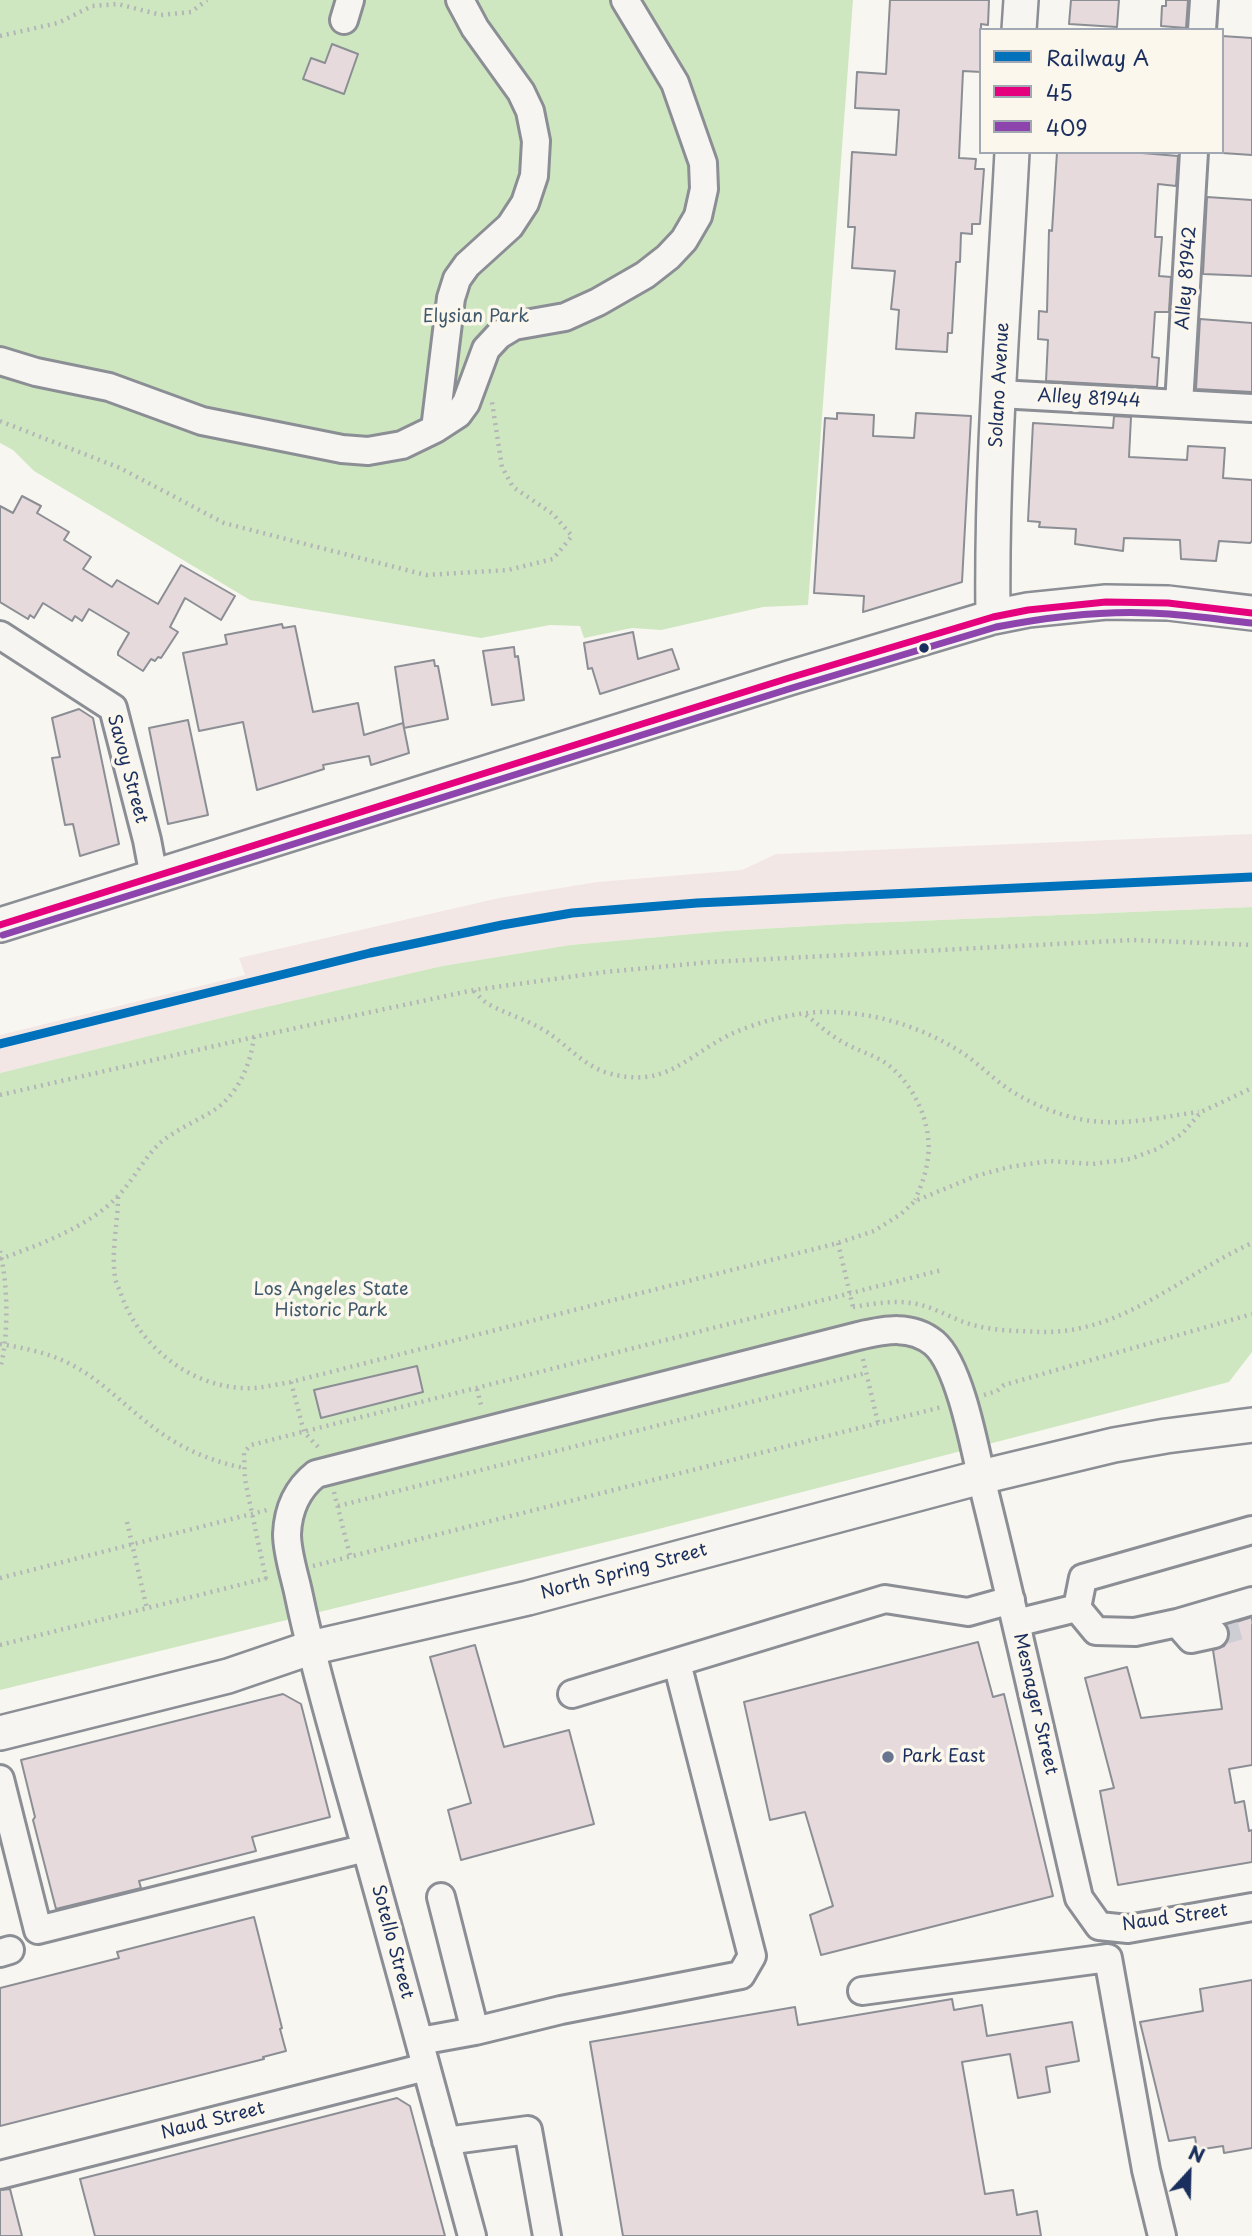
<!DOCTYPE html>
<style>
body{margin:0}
#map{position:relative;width:1252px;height:2236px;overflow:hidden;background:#f8f6f0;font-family:"Playpen Sans",sans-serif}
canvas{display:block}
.legend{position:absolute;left:979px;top:28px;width:245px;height:126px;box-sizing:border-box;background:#fbf7ec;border:2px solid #a1a7b3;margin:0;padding:9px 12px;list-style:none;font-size:21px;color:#1b2f5e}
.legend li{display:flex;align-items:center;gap:14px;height:35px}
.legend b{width:35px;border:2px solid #a1a7b3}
.north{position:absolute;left:1154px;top:2138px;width:70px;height:70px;-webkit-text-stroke:5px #fbf7ec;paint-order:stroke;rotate:22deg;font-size:19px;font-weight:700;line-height:28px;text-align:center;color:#1b2f5e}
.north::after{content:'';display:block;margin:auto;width:24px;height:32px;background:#1b2f5e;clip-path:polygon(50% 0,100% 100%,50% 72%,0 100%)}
</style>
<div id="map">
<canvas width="1252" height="2236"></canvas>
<ul class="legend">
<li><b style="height:9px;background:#0072bc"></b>Railway A</li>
<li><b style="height:9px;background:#e5007d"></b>45</li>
<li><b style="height:9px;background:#8e44ad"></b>409</li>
</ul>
<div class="north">N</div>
</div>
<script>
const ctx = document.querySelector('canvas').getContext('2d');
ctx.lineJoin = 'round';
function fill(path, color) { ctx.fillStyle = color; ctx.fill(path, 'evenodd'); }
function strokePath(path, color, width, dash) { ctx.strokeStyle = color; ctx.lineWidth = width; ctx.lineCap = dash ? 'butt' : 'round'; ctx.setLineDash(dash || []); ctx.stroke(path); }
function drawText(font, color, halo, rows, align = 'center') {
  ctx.font = font + ' "Playpen Sans",sans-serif'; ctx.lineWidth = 7; ctx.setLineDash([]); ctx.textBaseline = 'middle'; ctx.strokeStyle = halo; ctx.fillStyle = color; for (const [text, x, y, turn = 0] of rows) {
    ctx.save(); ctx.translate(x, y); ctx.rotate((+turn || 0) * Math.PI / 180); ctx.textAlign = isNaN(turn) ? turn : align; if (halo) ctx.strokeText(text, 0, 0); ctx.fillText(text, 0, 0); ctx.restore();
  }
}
fill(new Path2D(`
 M 1252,834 L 1252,907 L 844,924 L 725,931 L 570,945 L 442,966 L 253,1010 L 0,1073 L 0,1035 L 245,975 L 239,958 L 499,898 L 597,882 L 742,870 L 776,854 Z`), '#f3e7e5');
fill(new Path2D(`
 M 0,0 L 853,0 L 808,605 L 763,607 L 661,630 L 632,628 L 584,638 L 580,626 L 550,625 L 481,638 L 250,600 L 34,471 L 13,450 L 0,443 Z
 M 1252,907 L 1252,1352 L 1229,1382 L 647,1532 L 0,1690 L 0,1073 L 253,1010 L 442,966 L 570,945 L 725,931 L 844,924 Z`), '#cfe7c0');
const building = new Path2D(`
 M 890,0 L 989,0 L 988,25 L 981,24 L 981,72 L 963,71 L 959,158 L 976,159 L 975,169 L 984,169 L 980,224 L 972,224 L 972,234 L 961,233 L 960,262 L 956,262 L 952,333 L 948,333 L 947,352 L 896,349 L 899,310 L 891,309 L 895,271 L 852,268 L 855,227 L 848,227 L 852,152 L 896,155 L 899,110 L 855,108 L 857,72 L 886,74 Z
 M 1071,0 L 1119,0 L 1117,27 L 1069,24 Z
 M 1166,0 L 1188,0 L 1186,28 L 1161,26 L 1162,6 L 1166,6 Z
 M 1222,36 L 1252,38 L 1252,155 L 1222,153 Z
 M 332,44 L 358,54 L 344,94 L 303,79 L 311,58 L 325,63 Z
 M 1057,152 L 1130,152 L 1178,156 L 1176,186 L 1158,184 L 1155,237 L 1162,237 L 1159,276 L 1171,277 L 1169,312 L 1155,312 L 1152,357 L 1159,358 L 1157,387 L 1046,381 L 1048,340 L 1038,339 L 1039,311 L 1047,312 L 1049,230 L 1052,231 Z
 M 1207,197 L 1252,200 L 1252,276 L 1203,274 Z
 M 1200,319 L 1252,323 L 1252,392 L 1196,389 Z
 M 837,413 L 874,415 L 873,436 L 914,438 L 916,413 L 971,416 L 962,582 L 863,612 L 864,596 L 814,593 L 825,418 L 837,419 Z
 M 1114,416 L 1131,417 L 1129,457 L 1187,460 L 1188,446 L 1225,448 L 1223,478 L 1252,480 L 1252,541 L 1250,543 L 1219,541 L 1216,561 L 1181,559 L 1180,540 L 1124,538 L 1123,551 L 1075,544 L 1076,529 L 1039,527 L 1040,522 L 1028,521 L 1033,423 L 1113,428 Z
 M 22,496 L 41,506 L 37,513 L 69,532 L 64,540 L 91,557 L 83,569 L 112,587 L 117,580 L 158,604 L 181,565 L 235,596 L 221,620 L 185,598 L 170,627 L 178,632 L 161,658 L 158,657 L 155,661 L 151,659 L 143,671 L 118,655 L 118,652 L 129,633 L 89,609 L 82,621 L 75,616 L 72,621 L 43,603 L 34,618 L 30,615 L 28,619 L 0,602 L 0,506 L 13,513 Z
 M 282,624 L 283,628 L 295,626 L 313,712 L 358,703 L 364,735 L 403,723 L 409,753 L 371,765 L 369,756 L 323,765 L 324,769 L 257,790 L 243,722 L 199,731 L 183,653 L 227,644 L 225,635 Z
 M 633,632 L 638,659 L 672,649 L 679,669 L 600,694 L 592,668 L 588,669 L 584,643 Z
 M 514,647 L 515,657 L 518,656 L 524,700 L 492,705 L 483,651 Z
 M 434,660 L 435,666 L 438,666 L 448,719 L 404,728 L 395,667 Z
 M 79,709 L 93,718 L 119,844 L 80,856 L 73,824 L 65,825 L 52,758 L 60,757 L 52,718 Z
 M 188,720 L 208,815 L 168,824 L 149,728 Z
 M 417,1366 L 423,1392 L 321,1418 L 314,1390 Z
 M 1252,1617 L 1252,1765 L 1229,1769 L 1235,1803 L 1244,1801 L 1249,1831 L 1252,1830 L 1252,1862 L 1118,1885 L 1100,1791 L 1114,1788 L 1085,1678 L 1127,1667 L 1141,1718 L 1222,1709 L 1213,1650 L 1224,1646 L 1229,1639 L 1229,1631 L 1227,1625 Z
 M 978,1642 L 993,1697 L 1004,1694 L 1053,1896 L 821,1955 L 810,1915 L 833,1906 L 805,1812 L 770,1820 L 744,1702 Z
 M 475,1645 L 504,1747 L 569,1730 L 594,1824 L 461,1860 L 448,1810 L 471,1803 L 430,1657 Z
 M 283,1694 L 301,1704 L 330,1817 L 252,1837 L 256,1851 L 139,1881 L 141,1888 L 56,1909 L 33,1820 L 35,1817 L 21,1760 Z
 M 254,1917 L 282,2028 L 280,2029 L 286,2051 L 263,2057 L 264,2059 L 0,2126 L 0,1988 L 119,1958 L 117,1952 Z
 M 1252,1980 L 1252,2148 L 1224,2153 L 1223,2146 L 1197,2150 L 1195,2137 L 1169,2141 L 1140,2022 L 1203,2011 L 1200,1989 Z
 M 952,1999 L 954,2010 L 982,2005 L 987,2036 L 1072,2022 L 1079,2061 L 1046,2067 L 1050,2092 L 1018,2098 L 1010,2054 L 962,2062 L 985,2194 L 1013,2190 L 1017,2215 L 1037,2211 L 1041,2236 L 623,2236 L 590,2042 L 795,2007 L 798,2025 Z
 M 397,2098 L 410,2106 L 445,2236 L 95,2236 L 80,2179 Z
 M 10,2189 L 22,2236 L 0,2236 L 0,2190 Z`);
fill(building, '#e6dadc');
strokePath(building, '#8b8e94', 2);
strokePath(new Path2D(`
 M 1214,1634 L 1252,1623`), '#ccced3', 26, [26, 13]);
const minor = new Path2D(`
 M 344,20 L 350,0
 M 1202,30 L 1204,0
 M 0,361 L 36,372 L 109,387 L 202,421 L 342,449 L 368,451 L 402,445 L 435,429 L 451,298 L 457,279 L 467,265 L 510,226 L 525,203 L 534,176 L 536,141 L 530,111 L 521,92 L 475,28 L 460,0
 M 999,394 L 1252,408
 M 1179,404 L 1194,152
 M 435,429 L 458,414 L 466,403 L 486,349 L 499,335 L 514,326 L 565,317 L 598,302 L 645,275 L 668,257 L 684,240 L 698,216 L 704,189 L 703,163 L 675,83 L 625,0
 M 0,635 L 113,708 L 147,840 L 154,877
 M 1077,1608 L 1083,1578 L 1252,1530
 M 1077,1608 L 1096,1631 L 1135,1632 L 1177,1623 L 1252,1601
 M 1016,1623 L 1077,1608
 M 1177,1623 L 1191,1639 L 1214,1634
 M 572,1694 L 885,1599 L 968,1612 L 1011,1600
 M 0,1779 L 38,1930 L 366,1848
 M 441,1897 L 475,2031
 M 0,1953 L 10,1950
 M 862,1991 L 1108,1958 L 1146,2170 L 1162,2236
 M 420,2041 L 475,2031 L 561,2010 L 741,1975 L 752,1956 L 677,1663
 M 446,2141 L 528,2130 L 547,2236
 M 0,2175 L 426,2067
 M 472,2236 C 431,2084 390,1932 347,1781 C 330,1719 312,1659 299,1596 C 295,1576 287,1554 287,1534 C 288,1510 297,1489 316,1474 L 858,1336 C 885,1330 911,1324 934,1343 C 962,1367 977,1461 986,1498 C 1019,1631 1048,1765 1079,1898 L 1099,1926 L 1128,1929 L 1252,1907`);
const major = new Path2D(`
 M 1019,30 L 1021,0
 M 993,617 C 991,462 1004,307 1012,152
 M 0,925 L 789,678 L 993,617 L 1028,610 L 1106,602 L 1168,603 L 1252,613
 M 0,1733 L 228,1676 L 310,1648 L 528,1598 L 981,1477 L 1114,1445 L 1166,1436 L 1252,1425`);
strokePath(minor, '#8b8e94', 32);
strokePath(major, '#8b8e94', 38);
strokePath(new Path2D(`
 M 0,36 L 58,23 L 92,6 L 118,4 L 161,15 L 191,12 L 207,0
 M 0,421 L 120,468 L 224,523 L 426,575 L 508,570 L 553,559 L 572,536 L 553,514 L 513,487 L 502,467 L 492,402
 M 474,991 C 479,996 484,1002 490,1005 C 509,1015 528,1020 547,1032 C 567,1045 584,1066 608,1073 C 665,1089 684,1058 729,1035 C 759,1021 798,1011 831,1012 C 877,1013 922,1027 961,1052 C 977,1062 991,1077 1007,1088 C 1023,1099 1044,1109 1064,1115 C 1112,1130 1151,1118 1199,1112
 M 806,1015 C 820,1026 833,1038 850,1046 C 864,1053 880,1057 892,1068 C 918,1091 934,1130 927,1164 C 925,1176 920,1189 915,1200
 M 0,1095 L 254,1037 L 474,990 L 605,972 L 711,962 L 1133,940 L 1252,945
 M 118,1197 C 118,1223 111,1250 115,1277 C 116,1284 120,1290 122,1297 C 142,1350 196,1391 254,1388 C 266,1387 279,1384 291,1382 L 838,1243 L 874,1231 L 901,1214 L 915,1201 L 976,1176 L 1009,1167 L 1049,1161 L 1093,1164 L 1130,1159 L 1157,1149 L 1182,1134 L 1201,1112 L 1252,1088
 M 838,1243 L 853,1307
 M 0,1251 C 8,1285 9,1336 0,1369
 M 0,1259 C 37,1246 90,1226 117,1197 C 133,1181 143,1159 160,1143 C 173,1132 190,1124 206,1115 C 235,1100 250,1069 254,1037
 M 853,1307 C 872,1304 892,1300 911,1303 C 935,1306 954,1321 977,1326 C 997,1331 1021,1331 1041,1332 C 1122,1334 1183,1274 1252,1243
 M 0,1344 C 24,1348 50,1353 72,1365 C 99,1379 120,1401 144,1420 C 174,1445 205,1460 244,1468
 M 863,1359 L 878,1423
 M 291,1382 L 304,1432 L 321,1450
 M 477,1389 L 482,1409
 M 984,1395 L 997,1391 L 1004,1385 L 1252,1314
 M 334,1492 L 350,1556
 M 338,1506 L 866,1373
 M 127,1522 L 147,1609
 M 313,1566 L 942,1407
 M 0,1578 L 267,1510
 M 266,1579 L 245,1480 L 244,1452 L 251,1445 L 942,1270
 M 0,1645 L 271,1577`), '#b3b5b7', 4.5, [2, 5]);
strokePath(minor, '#f6f5f1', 26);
strokePath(major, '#f6f5f1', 33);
strokePath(new Path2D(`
 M 0,925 L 789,678 L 993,617 L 1028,610 L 1106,602 L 1168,603 L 1252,613`), '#e5007d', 7);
strokePath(new Path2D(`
 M 3,935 L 792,688 L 996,627 C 1052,616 1112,609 1169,614 C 1197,616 1224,620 1251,623`), '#8e44ad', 7);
strokePath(new Path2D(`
 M 0,1044 L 370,953 L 502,925 L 572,913 L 697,903 L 1252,877`), '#0072bc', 9);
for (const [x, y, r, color] of [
 [924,648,6,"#1b2f5e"],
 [888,1757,7,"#687591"]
]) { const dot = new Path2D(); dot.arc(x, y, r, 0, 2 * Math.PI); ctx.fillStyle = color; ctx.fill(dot); strokePath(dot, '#fbf7ec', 2.5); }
drawText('18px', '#1b2f5e', '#fbf7ec', [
 ["Alley 81942",1187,278,-86],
 ["Solano Avenue",1000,385,-87],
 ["Alley 81944",1089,399,3],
 ["Savoy Street",127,769,75],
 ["North Spring Street",624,1572,-15],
 ["Mesnager Street",1035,1704,77],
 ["Naud Street",1175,1918,-8],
 ["Sotello Street",392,1942,75],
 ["Naud Street",213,2121,-14]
]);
drawText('18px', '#405a6d', '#fbf7ec', [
 ["Elysian Park",476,317],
 ["Los Angeles State",331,1290],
 ["Historic Park",331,1311]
]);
drawText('18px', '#1b2f5e', '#fbf7ec', [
 ["Park East",902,1757]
], 'left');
</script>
